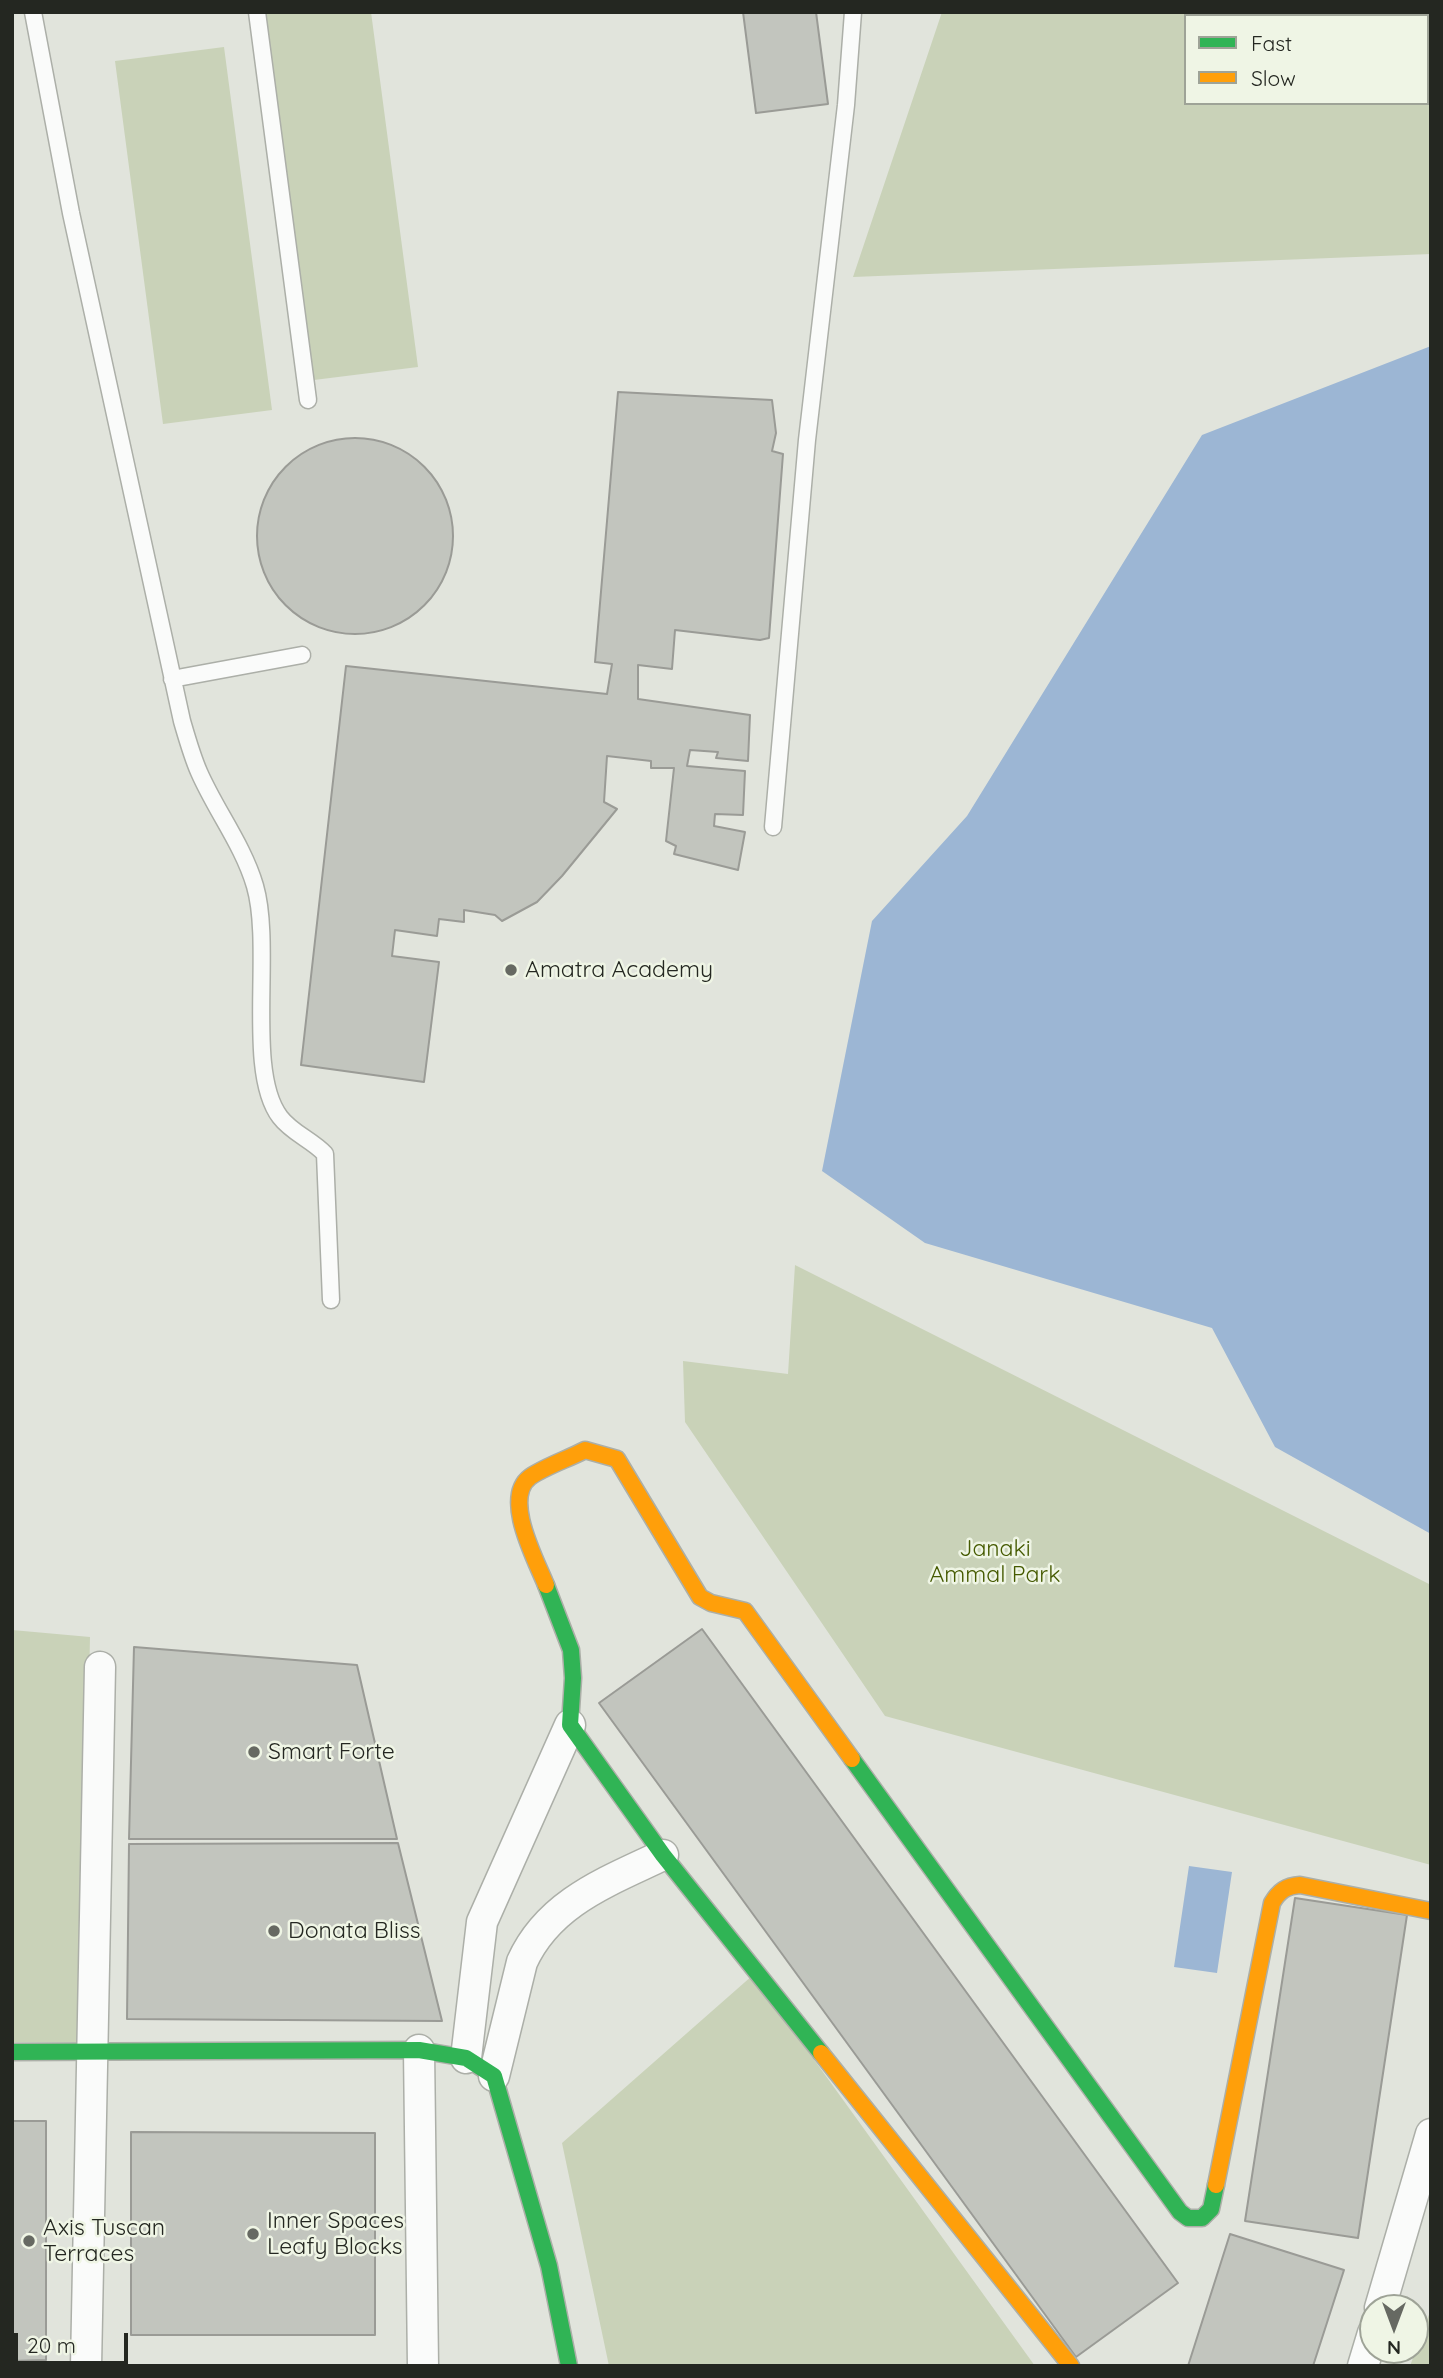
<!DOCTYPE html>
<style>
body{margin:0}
#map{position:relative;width:1443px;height:2378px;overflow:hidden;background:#e1e4dc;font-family:Quicksand,sans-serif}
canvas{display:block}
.frame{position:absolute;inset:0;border:14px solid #242721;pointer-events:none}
.legend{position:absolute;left:1184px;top:14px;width:245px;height:91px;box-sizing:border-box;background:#eff5e5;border:2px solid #9ea397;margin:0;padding:9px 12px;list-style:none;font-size:21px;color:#242721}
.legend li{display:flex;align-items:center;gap:14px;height:35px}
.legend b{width:35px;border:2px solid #9ea397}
.north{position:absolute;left:1359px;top:2294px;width:70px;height:70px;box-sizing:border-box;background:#eff5e5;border:2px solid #9ea397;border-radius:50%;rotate:180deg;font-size:19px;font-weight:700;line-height:28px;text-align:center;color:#242721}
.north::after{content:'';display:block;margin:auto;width:24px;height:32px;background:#666962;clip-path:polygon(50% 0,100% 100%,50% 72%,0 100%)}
.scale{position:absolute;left:14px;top:2333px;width:114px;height:32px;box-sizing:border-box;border:4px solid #242721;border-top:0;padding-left:9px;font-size:21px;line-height:24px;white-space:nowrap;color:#242721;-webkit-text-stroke:5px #eff5e5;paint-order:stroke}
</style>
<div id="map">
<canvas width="1443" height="2378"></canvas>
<div class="frame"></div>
<ul class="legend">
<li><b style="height:9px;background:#30b455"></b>Fast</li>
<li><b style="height:9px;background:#ff9f0a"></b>Slow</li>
</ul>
<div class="north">N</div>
<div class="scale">20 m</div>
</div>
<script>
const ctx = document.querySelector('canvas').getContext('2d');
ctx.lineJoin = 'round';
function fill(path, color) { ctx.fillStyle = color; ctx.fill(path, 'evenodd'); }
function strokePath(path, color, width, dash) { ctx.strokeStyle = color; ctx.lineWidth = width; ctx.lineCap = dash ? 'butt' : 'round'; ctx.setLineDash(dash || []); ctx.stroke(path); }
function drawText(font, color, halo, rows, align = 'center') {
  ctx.font = font + ' Quicksand,sans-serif'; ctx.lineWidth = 5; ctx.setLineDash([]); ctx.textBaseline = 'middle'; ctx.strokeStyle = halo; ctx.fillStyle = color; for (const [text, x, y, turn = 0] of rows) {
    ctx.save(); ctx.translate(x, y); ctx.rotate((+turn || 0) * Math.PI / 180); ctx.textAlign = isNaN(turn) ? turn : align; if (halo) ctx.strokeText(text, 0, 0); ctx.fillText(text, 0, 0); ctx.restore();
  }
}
fill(new Path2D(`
 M 265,12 L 371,12 L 418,367 L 314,380 Z
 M 942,12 L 1431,12 L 1431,254 L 853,277 ZM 1186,16 L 1427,16 L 1427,103 L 1186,103 Z
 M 224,47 L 272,410 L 163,424 L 115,61 Z
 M 795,1265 L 1431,1585 L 1431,1865 L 885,1716 L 685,1422 L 683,1361 L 788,1374 Z
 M 12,1630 L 90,1637 L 81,2042 L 12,2042 Z
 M 753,1975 L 1035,2366 L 609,2366 L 562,2143 Z
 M 1431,2309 L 1431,2366 L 1410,2366 Z`), '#c9d2b8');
fill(new Path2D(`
 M 1431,346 L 1431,1534 L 1275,1447 L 1212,1328 L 925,1243 L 822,1171 L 872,921 L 967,816 L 1202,435 Z
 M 1189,1866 L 1232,1872 L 1217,1973 L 1174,1967 Z`), '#9cb6d4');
const building = new Path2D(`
 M 743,12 L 816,12 L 828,104 L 756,113 Z
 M 618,392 L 772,400 L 776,433 L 772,451 L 783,454 L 769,638 L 760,640 L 675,630 L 672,669 L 638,665 L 638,699 L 750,715 L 748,761 L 716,758 L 718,752 L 690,750 L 687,766 L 745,771 L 743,815 L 715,814 L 714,826 L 745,832 L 738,870 L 674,854 L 676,846 L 666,841 L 674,768 L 651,768 L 651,761 L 607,756 L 604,802 L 617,809 L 562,876 L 537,902 L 502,921 L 495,915 L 464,910 L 464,922 L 439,919 L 437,936 L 395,930 L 392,956 L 439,962 L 424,1082 L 301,1065 L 346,666 L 607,694 L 612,664 L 595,662 Z
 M257 536a98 98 0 1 1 196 0a98 98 0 1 1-196 0Z
 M 702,1629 L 1178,2283 L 1076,2357 L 599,1703 Z
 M 134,1647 L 357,1665 L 397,1839 L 129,1839 Z
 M 398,1843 L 442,2021 L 127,2019 L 129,1844 Z
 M 1295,1898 L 1407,1915 L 1358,2238 L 1245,2221 Z
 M 12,2121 L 46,2121 L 46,2360 L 12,2361 Z
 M 131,2132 L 375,2133 L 375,2335 L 131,2335 Z
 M 1230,2234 L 1344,2270 L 1313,2366 L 1188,2366 Z`);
fill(building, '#c2c5be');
strokePath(building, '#9a9b96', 2);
const lane = new Path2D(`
 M 33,12 L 71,213 L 182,721 C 187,738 192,756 199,772 C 216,811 243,845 255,886 C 273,948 245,1071 280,1117 C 292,1133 312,1140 325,1154 L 331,1300
 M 257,12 L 308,400
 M 172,679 L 302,655
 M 773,827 L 807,440 L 846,105 L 853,12`);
const street = new Path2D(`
 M 419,2050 L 423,2366
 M 466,2058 L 482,1922 L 570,1725
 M 494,2076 L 522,1962 C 549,1902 609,1881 663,1855
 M 1380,2308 L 1431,2134
 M 86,2366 L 100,1667
 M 1363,2366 L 1373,2333`);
const fast = new Path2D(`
 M 546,1585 L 571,1650 L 573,1678 L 570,1725 L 663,1855 L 821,2053
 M 852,1759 L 1180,2212 L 1188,2218 L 1202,2218 L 1211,2209 L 1216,2185
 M 12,2052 L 419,2050 L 466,2058 L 494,2076 L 549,2266 L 569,2366`);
const slow = new Path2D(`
 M 546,1585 C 536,1560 502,1498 530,1477 C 546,1466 568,1459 585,1450 L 617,1459 L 700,1597 L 711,1603 L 745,1611 L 852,1759
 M 821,2053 L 1071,2366
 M 1216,2185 L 1272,1903 C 1279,1891 1286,1886 1300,1885 L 1431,1911`);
strokePath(lane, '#acafa8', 19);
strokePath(street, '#acafa8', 33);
strokePath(fast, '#acafa8', 19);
strokePath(slow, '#acafa8', 19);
strokePath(lane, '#fafbfa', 16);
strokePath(street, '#fafbfa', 30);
strokePath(fast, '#30b455', 16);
strokePath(slow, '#ff9f0a', 16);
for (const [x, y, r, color] of [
 [511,970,7,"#666962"],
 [254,1752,7,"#666962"],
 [274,1931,7,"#666962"],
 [253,2234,7,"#666962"],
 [29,2241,7,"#666962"]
]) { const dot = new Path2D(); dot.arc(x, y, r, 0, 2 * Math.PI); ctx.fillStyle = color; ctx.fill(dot); strokePath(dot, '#eff5e5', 2.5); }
drawText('23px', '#242721', '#eff5e5', [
 ["Amatra Academy",525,970],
 ["Smart Forte",268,1752],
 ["Donata Bliss",288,1931],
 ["Inner Spaces",267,2221],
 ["Leafy Blocks",267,2247],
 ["Axis Tuscan",43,2228],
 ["Terraces",43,2254]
], 'left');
drawText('23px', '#455a00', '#eff5e5', [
 ["Janaki",995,1549],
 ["Ammal Park",995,1575]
]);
</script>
